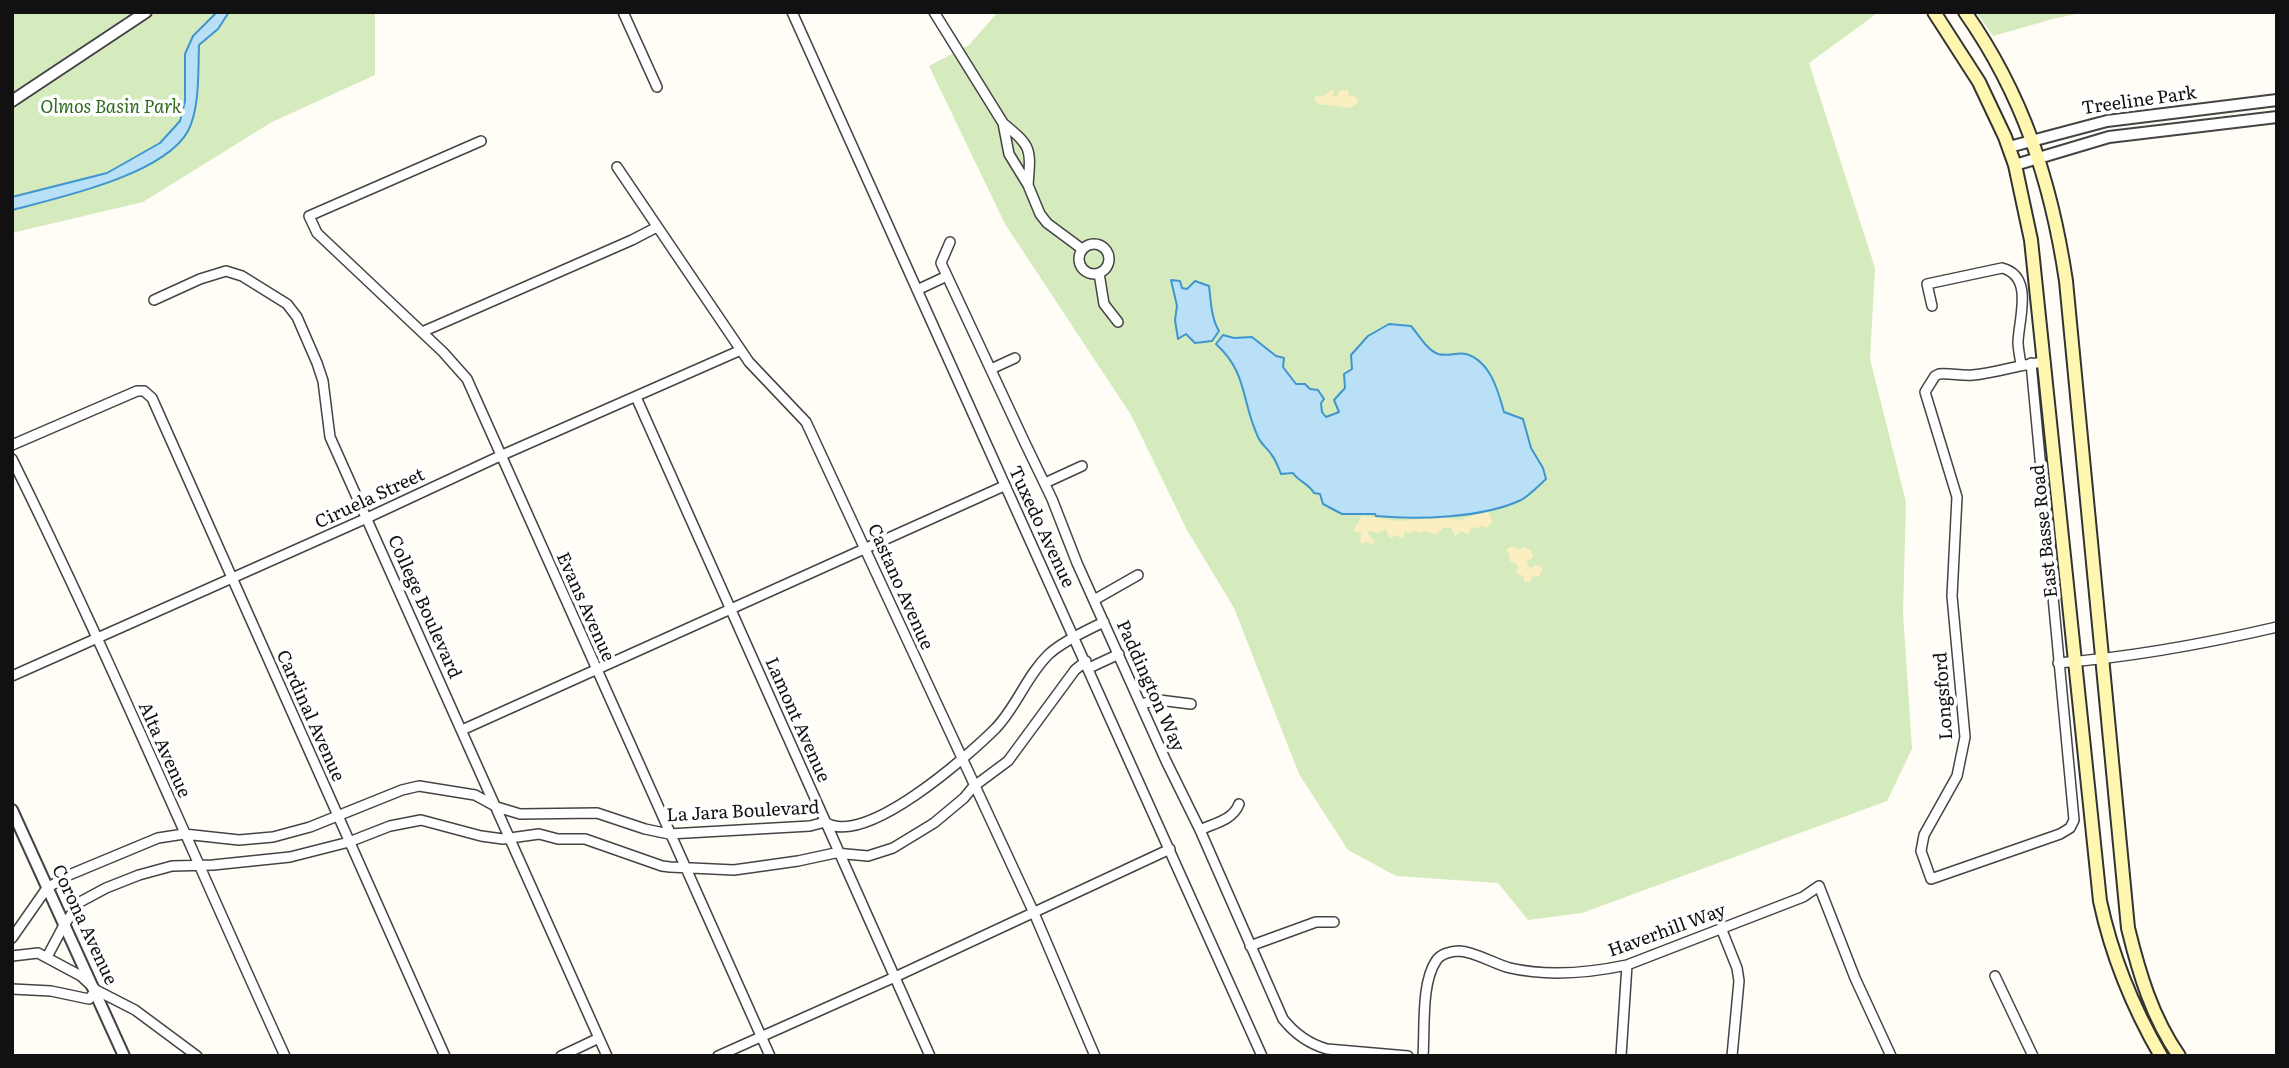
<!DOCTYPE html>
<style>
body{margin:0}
#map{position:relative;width:2289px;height:1068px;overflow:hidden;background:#fffdf5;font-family:Literata,serif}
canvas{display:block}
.frame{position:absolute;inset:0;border:14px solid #111;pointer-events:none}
</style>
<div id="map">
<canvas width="2289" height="1068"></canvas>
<div class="frame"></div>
</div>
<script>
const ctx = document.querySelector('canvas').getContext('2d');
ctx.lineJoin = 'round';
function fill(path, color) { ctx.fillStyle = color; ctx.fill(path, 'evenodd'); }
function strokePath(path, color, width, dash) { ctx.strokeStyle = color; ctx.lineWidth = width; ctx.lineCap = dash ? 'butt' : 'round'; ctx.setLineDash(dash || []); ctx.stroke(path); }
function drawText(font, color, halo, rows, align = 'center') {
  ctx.font = font + ' Literata,serif'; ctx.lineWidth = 7; ctx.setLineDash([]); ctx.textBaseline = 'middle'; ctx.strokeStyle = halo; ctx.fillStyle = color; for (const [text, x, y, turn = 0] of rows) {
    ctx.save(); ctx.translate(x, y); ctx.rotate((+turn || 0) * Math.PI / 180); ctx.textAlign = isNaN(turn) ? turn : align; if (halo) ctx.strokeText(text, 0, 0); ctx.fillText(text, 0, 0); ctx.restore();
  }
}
fill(new Path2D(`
 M 12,12 L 375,12 L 375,75 L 272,122 L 143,202 L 12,233 Z
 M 998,12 L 1879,12 L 1809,63 L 1875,268 L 1870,359 L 1906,502 L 1903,612 L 1912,749 L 1887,801 L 1582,913 L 1528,920 L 1498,883 L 1396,876 L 1348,850 L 1299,774 L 1234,608 L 1187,530 L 1131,415 L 1005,224 L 929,66 L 969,45 Z
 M 1976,12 L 2086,12 L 2053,19 L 1993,36 Z`), '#d5ebbd');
fill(new Path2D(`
 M 1333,89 L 1333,96 L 1337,96 L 1340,90 L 1348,90 L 1349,97 L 1354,95 L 1359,102 C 1348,110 1350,108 1338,106 C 1329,105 1323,106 1315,102 L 1315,96 L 1323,96 Z
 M 1488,512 L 1491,517 L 1492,523 L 1486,528 L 1481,525 L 1478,529 L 1472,527 L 1468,535 L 1462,531 L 1455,536 L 1451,528 L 1443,528 L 1436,535 L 1425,531 L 1420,533 L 1413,531 L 1410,534 L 1404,531 L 1404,539 L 1396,535 L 1390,539 L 1386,529 L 1377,533 L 1369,530 L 1368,534 L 1375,542 L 1371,545 L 1366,541 L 1363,544 L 1360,542 L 1361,533 L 1353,531 L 1362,516 L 1400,521 L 1438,517 L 1462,520 C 1469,515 1479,514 1488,512 Z
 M 1510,547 L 1515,547 L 1519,550 L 1524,547 L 1531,550 L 1533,557 L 1526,562 L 1530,568 L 1536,565 L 1541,567 L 1543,570 L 1538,577 L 1533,576 L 1530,582 L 1525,582 L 1523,576 L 1516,573 L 1518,565 L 1510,561 L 1510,555 L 1506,550 Z`), '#fbeec1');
const water = new Path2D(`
 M 217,12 L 229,12 L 218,29 L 199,45 C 198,71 200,108 188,131 C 164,175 58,198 12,210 L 12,197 L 107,173 L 160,143 L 180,121 L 185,101 L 185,54 L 193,36 Z
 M 1171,280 L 1180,281 L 1182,288 L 1187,289 L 1195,281 L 1209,286 C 1211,301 1211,318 1219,331 L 1212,341 L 1195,343 L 1186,334 L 1178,339 L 1175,320 L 1177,306 Z
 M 1389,324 L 1411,326 C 1419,335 1427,350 1438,354 C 1447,357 1457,352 1466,354 C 1490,361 1498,390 1504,412 L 1523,419 L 1531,448 L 1543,468 L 1546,479 C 1538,486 1530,495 1521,500 C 1483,518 1418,520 1376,516 L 1375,514 L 1342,514 L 1323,504 L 1320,494 L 1314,493 C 1309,484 1298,481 1293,473 L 1281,474 C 1278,467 1276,460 1271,454 C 1267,448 1261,444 1258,437 C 1241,401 1248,373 1216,344 L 1223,335 L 1234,338 L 1252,337 L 1276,356 L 1284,358 L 1283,367 L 1296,384 L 1305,384 L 1310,389 L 1318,390 L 1324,399 L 1321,403 L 1322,412 L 1326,417 L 1339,412 L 1334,400 L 1345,388 L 1344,374 L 1352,369 L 1351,355 L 1368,336 Z`);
fill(water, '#b9e0f7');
strokePath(water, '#3f96cf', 2);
const minor = new Path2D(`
 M 623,12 L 657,87
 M 792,12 L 1262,1056
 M 934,12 L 1003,123
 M 481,141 L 309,216 L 317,233 L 443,352 L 467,379 L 770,1056
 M 617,167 L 749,362 L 806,422 L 1034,913 L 1095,1056
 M 1028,185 C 1031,148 1032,147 1003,123 L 1009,154 L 1028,185 L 1040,214 L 1047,223 L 1082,249
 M 950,242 L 941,263 L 1025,443 L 1052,499 L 1077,563 L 1166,761 L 1200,830 L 1283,1019 C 1295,1034 1309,1044 1327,1049 L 1408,1056
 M1079 259a15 15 0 1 1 30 0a15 15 0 1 1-30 0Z
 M 1099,273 L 1104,304 L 1118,322
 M 917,290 L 947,276
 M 154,300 L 200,279 L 226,271 L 242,276 L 287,304 L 297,317 L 317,363 L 323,381 L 330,437 L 607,1056
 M 1932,306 L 1927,284 L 2002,268 C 2034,276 2019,318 2018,342 C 2018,349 2020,357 2021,365
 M 422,332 L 632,240 L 657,227
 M 2031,363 L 2074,820 L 2070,828 L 2060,834 L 1931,879 L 1921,851 L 1924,835 L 1957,776 L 1965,737 L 1952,596 L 1957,497 L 1925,392 L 1935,376 L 1939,374 C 1950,373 1962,376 1973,375 C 1997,373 2020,364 2045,362
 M 991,369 L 1015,358
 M 636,397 L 930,1056
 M 12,445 L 137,391 L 144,391 L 152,398 L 445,1056
 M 12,459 C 109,655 194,857 285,1056
 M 1045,483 L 1082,466
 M 1094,600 L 1138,575
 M 2058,663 C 2133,657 2204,644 2277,627
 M 1089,668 L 1119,654
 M 12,676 L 367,518 L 500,456 L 741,350
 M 1141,704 L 1159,700 L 1191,704
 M 462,730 L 1004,486
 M 1200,830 C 1215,823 1233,820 1239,804
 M 1721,928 L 1737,968 L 1739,981 L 1732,1056
 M 12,938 L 47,888 L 69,875 L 158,838 L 184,834 L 239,840 L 273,837 L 310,827 L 402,790 L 419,786 L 475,795 L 497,807 L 520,814 L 597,813 L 645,829 L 669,834 L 810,826 L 825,822 C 864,849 969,755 996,728 C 1017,706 1027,675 1049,654 C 1061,643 1089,629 1104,622
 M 1250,946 L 1316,922 L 1334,922
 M 12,956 L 38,953 L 81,976 L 96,990 L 135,1010 L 197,1056
 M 47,957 L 64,925 L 80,902 L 106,888 L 139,875 L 172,866 L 213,865 L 290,857 L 349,842 L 390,826 L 421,820 L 481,836 L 503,839 L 539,834 L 558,839 L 585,839 L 662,866 L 670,867 L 734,870 L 798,861 L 835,853 L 868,856 L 893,848 L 934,823 L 964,798 L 973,787 L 1008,761 L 1075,670 L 1086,661
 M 1995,976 L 2033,1056
 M 12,989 L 51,991 L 89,999 L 96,990
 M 561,1056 L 599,1038
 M 718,1056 L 895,977 L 1170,849
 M 1423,1056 C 1425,1029 1421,983 1436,961 C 1440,954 1451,951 1459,951 C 1476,952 1494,964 1510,968 C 1549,977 1589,973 1627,965 L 1803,897 L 1819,886 L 1855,978 L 1891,1056
 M 1621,1056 L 1627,965`);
const tertiary = new Path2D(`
 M 12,101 L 146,12
 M 2009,147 L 2107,121 L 2277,100
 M 2015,165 L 2109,137 L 2277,117
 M 12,810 L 124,1056`);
const secondary = new Path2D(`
 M 1934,12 L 1979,82 L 2005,137 L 2015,165 L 2031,240 L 2100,901 C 2112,957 2132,1006 2161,1056
 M 1965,12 C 2023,95 2051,181 2066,281 L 2128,928 C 2139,973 2152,1017 2179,1056`);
strokePath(minor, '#444', 12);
strokePath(tertiary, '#444', 14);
strokePath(secondary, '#333', 16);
strokePath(minor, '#fff', 9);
strokePath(tertiary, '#fff', 10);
strokePath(secondary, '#fff6b0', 12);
drawText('18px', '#111', '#fff', [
 ["Treeline Park",2139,101,-8],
 ["Ciruela Street",370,499,-25],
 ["Tuxedo Avenue",1041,527,65],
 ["East Basse Road",2045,531,-96],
 ["Castano Avenue",900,587,66],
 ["College Boulevard",424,607,66],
 ["Evans Avenue",585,607,66],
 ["Paddington Way",1150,686,66],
 ["Longsford",1944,696,-94],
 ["Cardinal Avenue",310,716,66],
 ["Lamont Avenue",797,720,66],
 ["Alta Avenue",164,750,66],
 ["La Jara Boulevard",743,812,-3],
 ["Corona Avenue",84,925,65],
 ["Haverhill Way",1667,931,-20]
]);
drawText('italic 18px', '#2f6b1f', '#fff', [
 ["Olmos Basin Park",111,108]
]);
</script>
